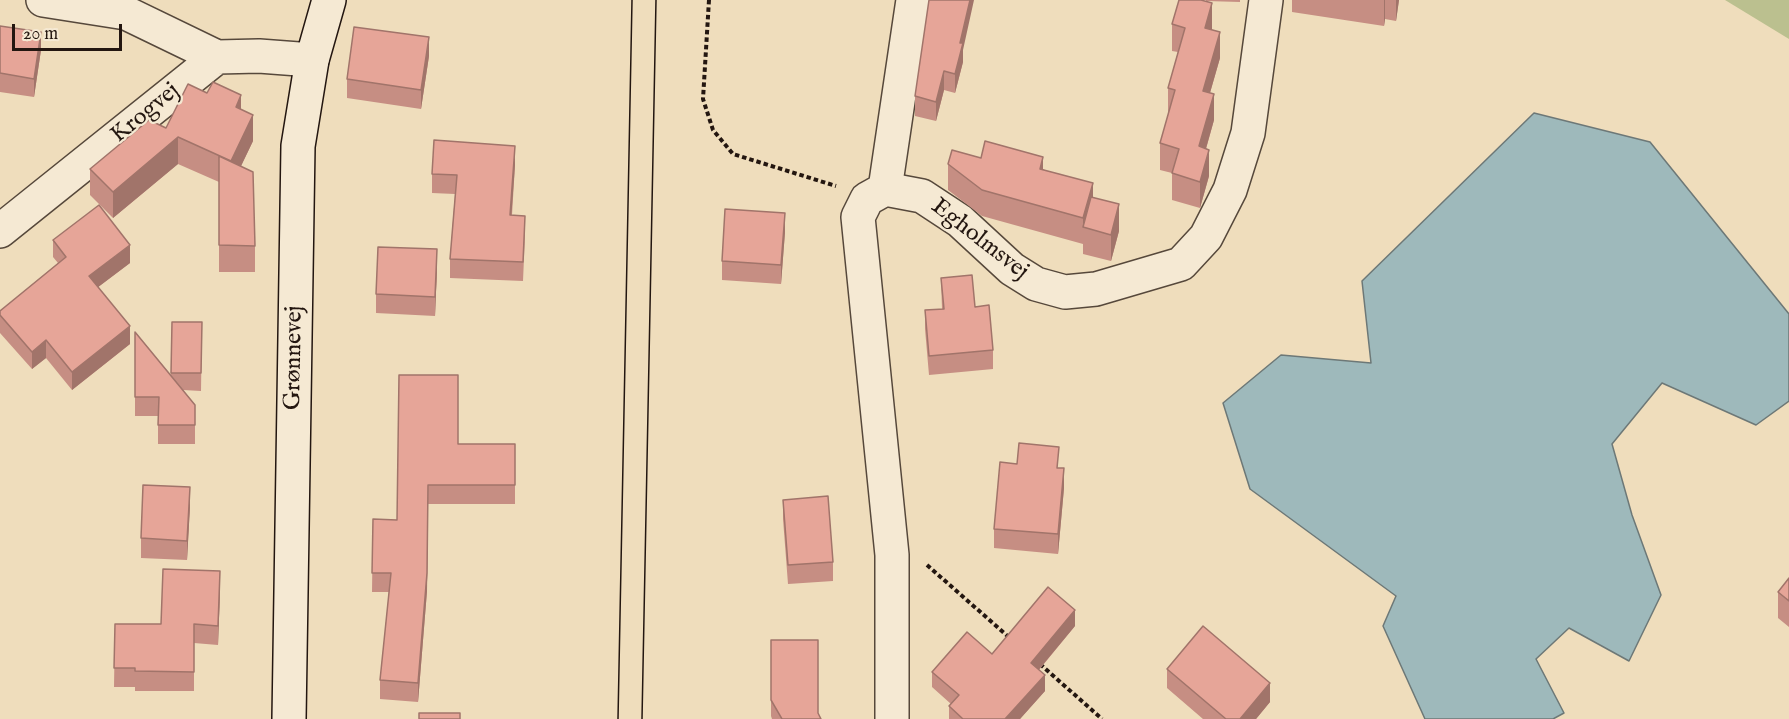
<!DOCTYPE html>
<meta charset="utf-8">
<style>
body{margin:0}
#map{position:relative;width:1789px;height:719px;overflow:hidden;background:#efddbc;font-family:"IM FELL English",serif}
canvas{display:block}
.scale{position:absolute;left:12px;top:24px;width:110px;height:27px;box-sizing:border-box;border:3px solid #231610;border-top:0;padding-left:8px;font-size:18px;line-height:21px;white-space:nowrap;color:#231610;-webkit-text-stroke:4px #f5e9d3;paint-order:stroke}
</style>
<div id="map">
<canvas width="1789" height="719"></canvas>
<div class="scale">20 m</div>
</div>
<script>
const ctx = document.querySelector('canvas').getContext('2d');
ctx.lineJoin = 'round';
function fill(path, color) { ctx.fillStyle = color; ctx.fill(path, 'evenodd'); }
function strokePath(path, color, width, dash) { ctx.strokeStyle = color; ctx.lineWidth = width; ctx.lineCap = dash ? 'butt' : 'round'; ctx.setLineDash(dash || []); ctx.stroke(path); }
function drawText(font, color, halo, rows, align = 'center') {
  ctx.font = font + ' "IM FELL English",serif'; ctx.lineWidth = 4.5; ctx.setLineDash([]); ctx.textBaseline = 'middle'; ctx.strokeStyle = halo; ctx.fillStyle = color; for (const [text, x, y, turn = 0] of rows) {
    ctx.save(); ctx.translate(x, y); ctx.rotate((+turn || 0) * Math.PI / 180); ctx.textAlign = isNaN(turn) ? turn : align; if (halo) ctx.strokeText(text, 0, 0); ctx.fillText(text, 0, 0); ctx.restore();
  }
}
fill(new Path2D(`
 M 1725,0 L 1789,0 L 1789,39 Z`), '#bbc08f');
const water = new Path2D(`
 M 1534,113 L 1650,142 L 1789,314 L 1789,401 L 1756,425 L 1662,383 L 1612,444 L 1632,515 L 1661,595 L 1629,661 L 1569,628 L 1536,659 L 1564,713 L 1553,719 L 1425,719 L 1383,626 L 1396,596 L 1250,489 L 1223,403 L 1281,355 L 1371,363 L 1362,281 Z`);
fill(water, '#9eb9bb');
strokePath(water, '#6d7877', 1.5);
const street = new Path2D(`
 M 43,0 L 126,13 L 217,57
 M 885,189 L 913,0
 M 0,231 L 217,57 L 259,56 L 312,60
 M 892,719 L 892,555 L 858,217 L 867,199 L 885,189 L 922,196 L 960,221 L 1012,269 L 1036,284 L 1065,292 L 1096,289 L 1181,264 L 1206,237 L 1230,190 L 1248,133 L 1266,0`);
const secondary = new Path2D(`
 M 289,719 L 298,146 L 312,60 L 329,0`);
strokePath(street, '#56483b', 36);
strokePath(secondary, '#231610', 36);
strokePath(new Path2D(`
 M 709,0 L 703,99 L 713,130 L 733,154 L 836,186
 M 927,565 L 1011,639
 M 1040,664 L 1102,719`), '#231610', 4, [4.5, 3]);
strokePath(street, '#f5e9d3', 33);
strokePath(secondary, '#f5e9d3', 33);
strokePath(new Path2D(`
 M 618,719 L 632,0
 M 642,719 L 656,0`), '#231610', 1.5);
fill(new Path2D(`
 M 1206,0 L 1240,0 L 1240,2 L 1206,1 Z
 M 1292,0 L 1399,0 L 1396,21 L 1385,19 L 1384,26 L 1292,12 Z
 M 1172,24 L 1212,30 L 1220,58 L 1210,93 L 1214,120 L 1206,149 L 1209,176 L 1200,208 L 1172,200 L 1172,173 L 1160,170 L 1160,143 L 1168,115 L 1168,88 L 1178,52 L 1172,51 Z
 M 0,26 L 41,50 L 34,97 L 0,92 Z
 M 963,50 L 963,62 L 955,93 L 944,90 L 936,121 L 915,116 L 915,96 Z
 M 429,56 L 421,109 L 347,98 L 347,79 Z
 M 241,110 L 253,141 L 241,166 L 255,246 L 255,272 L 219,272 L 219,182 L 178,164 L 113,218 L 90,195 L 90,169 L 166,128 Z
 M 981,158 L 1043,169 L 1093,197 L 1119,231 L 1111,261 L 1083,254 L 1083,243 L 1083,244 L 982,216 L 948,190 L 948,164 Z
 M 515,165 L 512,215 L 525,235 L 523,281 L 450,278 L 450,259 L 455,194 L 432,193 L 432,174 Z
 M 785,232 L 781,284 L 722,280 L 722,261 Z
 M 53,240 L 130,263 L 98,287 L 130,344 L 72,390 L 46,358 L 32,369 L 0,333 L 0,311 L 58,263 L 53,257 Z
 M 437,268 L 435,316 L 376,313 L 376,294 Z
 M 941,278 L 975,307 L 993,350 L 993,369 L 929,375 L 925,329 L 925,310 L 942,309 Z
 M 172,322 L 202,322 L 201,391 L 183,390 L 195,405 L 195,444 L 158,444 L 158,416 L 135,416 L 135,332 L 171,375 Z
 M 458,444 L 515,444 L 515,504 L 428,504 L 427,591 L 418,702 L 380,699 L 380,680 L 389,592 L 372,592 L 373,519 L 397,520 Z
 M 1058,468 L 1064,488 L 1058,554 L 994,548 L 994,529 Z
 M 783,500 L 833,562 L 833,581 L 788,584 L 783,519 Z
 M 190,506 L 187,560 L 141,558 L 141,538 Z
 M 1789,578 L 1789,627 L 1778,618 L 1778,592 Z
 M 220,590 L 218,645 L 194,643 L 194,691 L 135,691 L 135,687 L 114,687 L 115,624 L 161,624 Z
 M 1075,626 L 1039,670 L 1045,691 L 1020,719 L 949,719 L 949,706 L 951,704 L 932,687 L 932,672 L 992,654 Z
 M 771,640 L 818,713 L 821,719 L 772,719 L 771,716 Z
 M 1167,669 L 1270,702 L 1256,719 L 1203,719 L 1167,688 Z`), '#c68e83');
fill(new Path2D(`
 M 970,0 L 974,0 L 963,50 L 963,62 L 955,93 L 955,74 L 960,43 Z
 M 1384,0 L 1385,0 L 1385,19 L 1384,26 Z
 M 1396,0 L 1399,0 L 1396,21 Z
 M 1212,3 L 1212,30 L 1205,28 Z
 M 41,32 L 41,50 L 34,97 L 34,79 Z
 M 1220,32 L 1220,58 L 1203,117 L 1203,91 Z
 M 429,37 L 429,56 L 421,109 L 421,90 Z
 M 944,71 L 944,90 L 936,121 L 936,102 Z
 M 1214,94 L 1214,120 L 1199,173 L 1199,146 Z
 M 241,95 L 241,122 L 236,107 Z
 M 253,115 L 253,141 L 231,187 L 231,161 Z
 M 178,137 L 178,164 L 113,218 L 113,192 Z
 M 515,146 L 515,165 L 510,234 L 510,215 Z
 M 1209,150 L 1209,176 L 1200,208 L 1200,182 Z
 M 1043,157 L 1043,183 L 1040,169 Z
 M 1093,183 L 1093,209 L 1083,227 L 1083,244 L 1083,218 Z
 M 1119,204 L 1119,231 L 1111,261 L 1111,235 Z
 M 785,213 L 785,232 L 781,284 L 781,265 Z
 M 130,245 L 130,263 L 89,294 L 89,276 Z
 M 437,249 L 437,268 L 435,316 L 435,297 Z
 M 130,326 L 130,344 L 72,390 L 72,372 Z
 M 46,340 L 46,358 L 32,369 L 32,352 Z
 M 1064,468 L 1064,488 L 1058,554 L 1058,534 Z
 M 428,485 L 427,591 L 418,702 L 418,683 Z
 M 190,487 L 190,506 L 187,560 L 187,541 Z
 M 220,571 L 220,590 L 218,645 L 218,626 Z
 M 1075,610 L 1075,626 L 1031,679 L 1031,663 Z
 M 1045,675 L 1045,691 L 1020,719 L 1005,719 Z
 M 1270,683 L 1270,702 L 1256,719 L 1240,719 Z`), '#a1746a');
const building = new Path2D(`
 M 929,0 L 970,0 L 960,43 L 963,43 L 955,74 L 944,71 L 936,102 L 915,96 Z
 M 1179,0 L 1201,0 L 1212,3 L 1205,28 L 1220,32 L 1203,91 L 1214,94 L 1199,146 L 1209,150 L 1200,182 L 1172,173 L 1179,149 L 1160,143 L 1175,90 L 1168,88 L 1185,28 L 1172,24 Z
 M 0,26 L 41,32 L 34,79 L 0,73 Z
 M 354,27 L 429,37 L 421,90 L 347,79 Z
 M 213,82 L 241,95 L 236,107 L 253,115 L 231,161 L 178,137 L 113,192 L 90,169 L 149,120 L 166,128 L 188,84 L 207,93 Z
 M 434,140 L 515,146 L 510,215 L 525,216 L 523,262 L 450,259 L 457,175 L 432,174 Z
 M 985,141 L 1043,157 L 1040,169 L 1093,183 L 1083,218 L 982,190 L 948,164 L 952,150 L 981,158 Z
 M 219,156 L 253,172 L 255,246 L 219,245 Z
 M 1091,197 L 1119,204 L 1111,235 L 1083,227 Z
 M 99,205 L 130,245 L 89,276 L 130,326 L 72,372 L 46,340 L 32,352 L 0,315 L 0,311 L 66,257 L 53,240 Z
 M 725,209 L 785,213 L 781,265 L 722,261 Z
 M 378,247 L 437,249 L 435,297 L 376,294 Z
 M 972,275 L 975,307 L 989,305 L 993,350 L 929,356 L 925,310 L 944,309 L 941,278 Z
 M 172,322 L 202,322 L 201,373 L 171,373 Z
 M 135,332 L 195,405 L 195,425 L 158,425 L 159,397 L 135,397 Z
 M 399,375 L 458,375 L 458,444 L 515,444 L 515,485 L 428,485 L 427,573 L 418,683 L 380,680 L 391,573 L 372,573 L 373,519 L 397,520 Z
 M 1019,443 L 1059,447 L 1057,468 L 1064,468 L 1058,534 L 994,529 L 1000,462 L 1017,464 Z
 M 143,485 L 190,487 L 187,541 L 141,538 Z
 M 828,496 L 833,562 L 788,565 L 783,500 Z
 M 163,569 L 220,571 L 218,626 L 194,624 L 194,672 L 135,671 L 135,668 L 114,668 L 115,624 L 161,624 Z
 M 1789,578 L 1789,601 L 1778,592 Z
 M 1048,587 L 1075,610 L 1031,663 L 1045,675 L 1005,719 L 963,719 L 949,706 L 959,695 L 932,672 L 967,632 L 992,654 Z
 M 1203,626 L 1270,683 L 1240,719 L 1226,719 L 1167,669 Z
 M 771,640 L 818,640 L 818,713 L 821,719 L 782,719 L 771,700 Z
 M 419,713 L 460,713 L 460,719 L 419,719 Z`);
fill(building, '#e6a598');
strokePath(building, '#a1746a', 1.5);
drawText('24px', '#231610', '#f5e9d3', [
 ["Krogvej",146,114,-39],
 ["Egholmsvej",979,240,38],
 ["Grønnevej",295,358,-89]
]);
</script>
